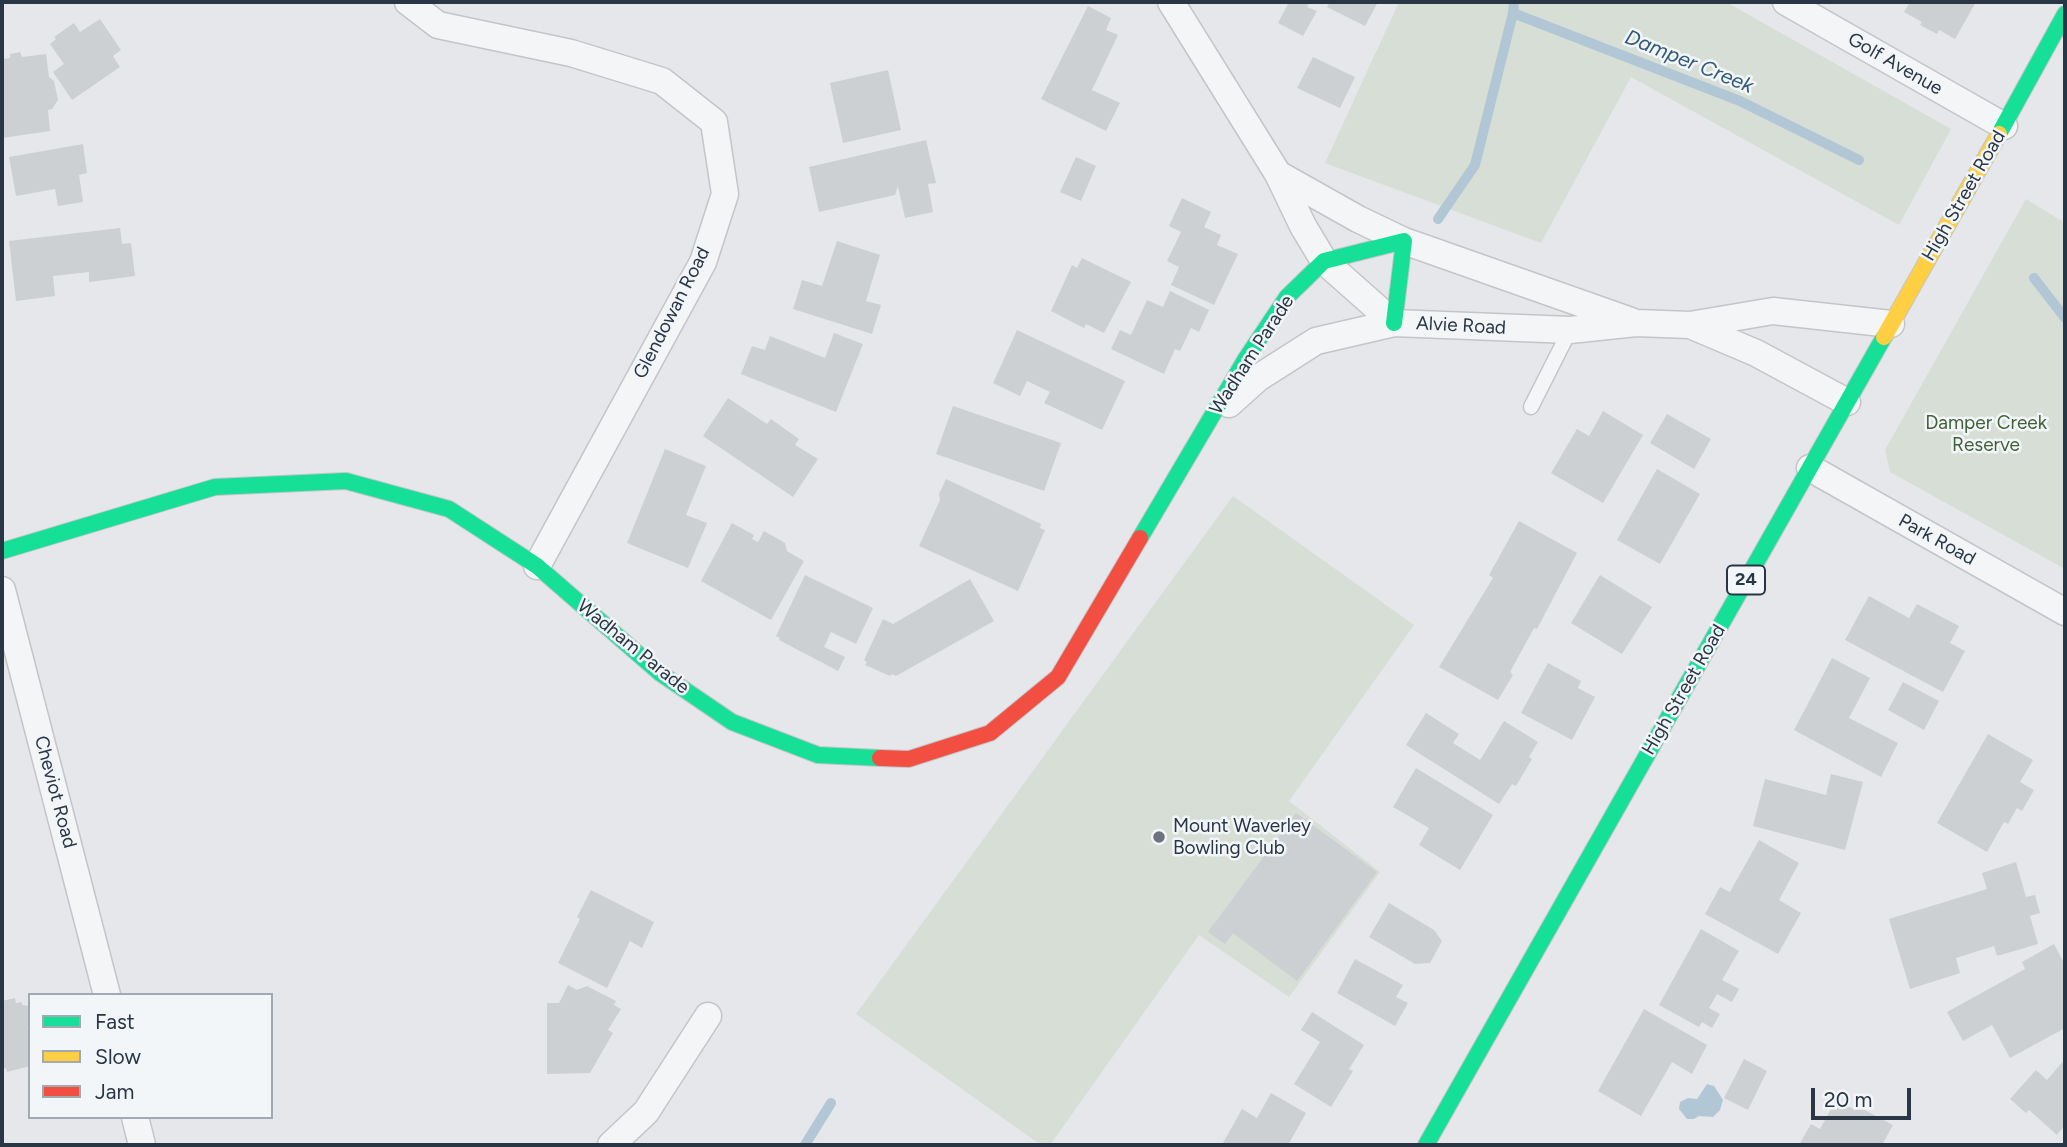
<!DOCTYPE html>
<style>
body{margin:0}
#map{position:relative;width:2067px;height:1147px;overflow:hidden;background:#e5e7ea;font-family:Figtree,sans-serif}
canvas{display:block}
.frame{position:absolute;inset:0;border:4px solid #293645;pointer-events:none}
.legend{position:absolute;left:28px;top:993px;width:245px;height:126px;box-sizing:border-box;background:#f3f6f9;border:2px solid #a2a9b1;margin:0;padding:9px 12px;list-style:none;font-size:21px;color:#293645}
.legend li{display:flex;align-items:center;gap:14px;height:35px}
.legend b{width:35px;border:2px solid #a2a9b1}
.scale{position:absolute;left:1811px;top:1088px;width:100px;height:32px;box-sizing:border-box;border:4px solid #293645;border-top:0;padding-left:9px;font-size:21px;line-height:24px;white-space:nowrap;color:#293645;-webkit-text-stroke:5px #f3f6f9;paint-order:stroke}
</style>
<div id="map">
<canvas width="2067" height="1147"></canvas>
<div class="frame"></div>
<ul class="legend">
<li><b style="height:9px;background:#16e098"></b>Fast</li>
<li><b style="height:9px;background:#ffcf43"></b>Slow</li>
<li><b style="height:9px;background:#f24e42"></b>Jam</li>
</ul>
<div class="scale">20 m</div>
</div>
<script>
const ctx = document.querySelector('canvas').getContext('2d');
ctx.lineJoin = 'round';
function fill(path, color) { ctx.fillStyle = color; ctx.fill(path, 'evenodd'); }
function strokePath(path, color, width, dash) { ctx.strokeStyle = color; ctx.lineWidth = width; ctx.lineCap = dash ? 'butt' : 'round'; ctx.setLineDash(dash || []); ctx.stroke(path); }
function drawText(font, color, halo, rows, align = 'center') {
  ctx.font = font + ' Figtree,sans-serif'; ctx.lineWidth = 5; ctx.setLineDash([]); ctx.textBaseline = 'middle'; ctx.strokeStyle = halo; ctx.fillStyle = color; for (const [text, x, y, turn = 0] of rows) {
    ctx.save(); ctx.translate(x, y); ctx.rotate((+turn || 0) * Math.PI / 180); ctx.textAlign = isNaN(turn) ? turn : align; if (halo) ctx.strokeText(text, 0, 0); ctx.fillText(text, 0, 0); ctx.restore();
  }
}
fill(new Path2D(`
 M 1399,2 L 1726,2 L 1951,129 L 1899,225 L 1631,77 L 1541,243 L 1325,163 Z
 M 2026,199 L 2065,223 L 2065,569 L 1890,472 L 1885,450 Z
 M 1233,496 L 1414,625 L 1289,801 L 1380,872 L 1289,997 L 1199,935 L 1050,1145 L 1041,1145 L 856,1014 Z`), '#d6ded5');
fill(new Path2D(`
 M 1707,1084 L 1714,1086 L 1723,1100 L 1720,1110 L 1713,1117 L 1699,1116 L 1694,1119 L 1687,1119 L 1679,1109 L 1680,1102 L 1688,1098 L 1697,1099 Z`), '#b2c7d6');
strokePath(new Path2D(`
 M 1514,2 L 1513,13 L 1740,101 L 1859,160
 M 1438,219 L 1475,165 L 1513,13
 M 2034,278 L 2065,318
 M 805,1145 L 831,1103`), '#b2c7d6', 10);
fill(new Path2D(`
 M 1289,2 L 1310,2 L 1307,7 L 1317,11 L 1303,36 L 1278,23 Z
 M 1330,2 L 1378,2 L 1365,26 L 1327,7 Z
 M 1910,2 L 1976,2 L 1955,39 L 1939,30 L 1937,34 L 1920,25 L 1922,22 L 1904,12 Z
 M 1088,6 L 1111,18 L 1106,30 L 1118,35 L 1092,90 L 1120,103 L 1106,131 L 1041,99 Z
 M 100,19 L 121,50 L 113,56 L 120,67 L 72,100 L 53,72 L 64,64 L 50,44 L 56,39 L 54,37 L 74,23 L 80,32 Z
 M 20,52 L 22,57 L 46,54 L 49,77 L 54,81 L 58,100 L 52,109 L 48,110 L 50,131 L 2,138 L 2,59 L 10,58 L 10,54 Z
 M 1313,57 L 1355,77 L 1340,108 L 1297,88 Z
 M 888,70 L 901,130 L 843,143 L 830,83 Z
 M 926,140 L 936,183 L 928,184 L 933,212 L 905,218 L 898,186 L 895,195 L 819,212 L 809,167 Z
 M 83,144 L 87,173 L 79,175 L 83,202 L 58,206 L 55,189 L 16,196 L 9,157 Z
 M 1076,157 L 1096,166 L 1081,201 L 1060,192 Z
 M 1182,198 L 1211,212 L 1204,227 L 1221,235 L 1217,245 L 1238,254 L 1214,305 L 1171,285 L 1179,267 L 1167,261 L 1181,232 L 1169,226 Z
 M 120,228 L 122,244 L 131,243 L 135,276 L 89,282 L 89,272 L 53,276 L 55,296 L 16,301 L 9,241 Z
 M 837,241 L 880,255 L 866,301 L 881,305 L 872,334 L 793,309 L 802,280 L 822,286 Z
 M 1082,258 L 1131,282 L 1104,333 L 1086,324 L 1084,328 L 1051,311 L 1072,265 L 1077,268 Z
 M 1170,291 L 1209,310 L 1199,332 L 1191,328 L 1180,351 L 1175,349 L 1164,374 L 1111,349 L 1120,330 L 1131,335 L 1147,300 L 1163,307 Z
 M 1017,330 L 1125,381 L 1102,430 L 1044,403 L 1050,392 L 1027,381 L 1020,396 L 993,383 Z
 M 834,333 L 863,344 L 836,412 L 741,374 L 752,346 L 765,350 L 770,336 L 825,358 Z
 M 728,398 L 767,424 L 771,419 L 799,439 L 795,445 L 818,459 L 793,497 L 703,436 Z
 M 953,406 L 1061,443 L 1044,491 L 936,454 Z
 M 1603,411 L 1643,435 L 1603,503 L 1551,473 L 1577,429 L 1589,436 Z
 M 1667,414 L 1711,439 L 1694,469 L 1650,443 Z
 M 665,449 L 706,466 L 686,515 L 707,523 L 688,568 L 627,543 Z
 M 1657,469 L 1700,494 L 1660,564 L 1617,540 Z
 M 946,479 L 1041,524 L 1040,528 L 1045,530 L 1018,591 L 919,546 L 940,500 L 939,494 Z
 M 1519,521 L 1577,553 L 1537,629 L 1534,628 L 1510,672 L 1513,675 L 1498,700 L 1439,667 L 1493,578 L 1489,575 Z
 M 732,523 L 754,535 L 752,539 L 758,542 L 764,531 L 785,543 L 787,551 L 804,561 L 771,620 L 701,581 Z
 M 805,575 L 873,608 L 856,644 L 831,632 L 824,647 L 845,657 L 838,671 L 779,640 L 780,638 L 776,636 Z
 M 1600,575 L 1652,607 L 1622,654 L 1571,623 Z
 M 970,579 L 994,621 L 896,676 L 892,674 L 890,676 L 865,665 L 867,662 L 864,660 L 883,619 L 893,624 Z
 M 1869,596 L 1909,618 L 1917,604 L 1959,626 L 1950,643 L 1965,651 L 1943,692 L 1845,640 Z
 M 1832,658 L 1870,678 L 1849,718 L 1898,743 L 1881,777 L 1794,730 Z
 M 1548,663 L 1581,681 L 1578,688 L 1595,697 L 1572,740 L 1521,713 Z
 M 1903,682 L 1939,701 L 1924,730 L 1888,710 Z
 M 1426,713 L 1459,734 L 1453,743 L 1480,760 L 1504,721 L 1538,742 L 1529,757 L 1532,759 L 1516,786 L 1512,784 L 1499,804 L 1406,745 Z
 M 1988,734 L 2033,760 L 2020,782 L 2034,790 L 2022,811 L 2017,808 L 2008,824 L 2004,822 L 1987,852 L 1937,823 Z
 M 1416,768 L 1493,815 L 1460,870 L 1419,845 L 1429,828 L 1393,807 Z
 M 1831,774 L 1863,782 L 1845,850 L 1753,826 L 1765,779 L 1826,795 Z
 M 1296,813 L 1377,872 L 1297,981 L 1233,933 L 1225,944 L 1208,932 Z
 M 1759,840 L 1799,863 L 1779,900 L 1801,913 L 1778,954 L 1705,914 L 1720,887 L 1730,892 Z
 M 2016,862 L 2026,897 L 2035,895 L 2040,913 L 2030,916 L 2038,944 L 1997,956 L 1994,946 L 1956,958 L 1960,973 L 1910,989 L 1889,919 L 1987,889 L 1982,873 Z
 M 591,890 L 654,922 L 642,948 L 630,941 L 607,988 L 558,963 L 580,919 L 577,917 Z
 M 1389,903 L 1434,930 L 1442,941 L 1430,963 L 1415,964 L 1369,937 Z
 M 1701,929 L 1739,951 L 1722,980 L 1739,989 L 1732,1002 L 1717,994 L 1709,1008 L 1720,1014 L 1712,1028 L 1702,1022 L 1699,1027 L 1659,1005 Z
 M 2054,944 L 2065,965 L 2065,1028 L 2010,1058 L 1992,1025 L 1963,1041 L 1947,1012 L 2025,969 L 2022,962 Z
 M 1355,959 L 1403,985 L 1396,997 L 1408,1003 L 1395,1026 L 1337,993 Z
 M 568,985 L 577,990 L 587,986 L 616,1001 L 614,1005 L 621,1009 L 608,1030 L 613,1033 L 590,1073 L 547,1074 L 547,1003 L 559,1003 Z
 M 15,998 L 16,1003 L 22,1002 L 22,1005 L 29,1006 L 30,1027 L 27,1028 L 30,1031 L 30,1066 L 7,1072 L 6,1068 L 2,1069 L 2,1001 Z
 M 1644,1009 L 1707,1045 L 1692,1074 L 1672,1062 L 1641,1116 L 1598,1091 Z
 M 1312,1012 L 1364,1045 L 1349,1069 L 1353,1071 L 1331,1107 L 1294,1084 L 1320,1042 L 1301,1030 Z
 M 1744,1059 L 1767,1071 L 1748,1110 L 1724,1098 Z
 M 2065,1059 L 2065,1125 L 2057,1135 L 2029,1110 L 2026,1113 L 2010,1099 L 2036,1070 L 2047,1080 Z
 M 1271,1093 L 1306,1113 L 1288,1145 L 1227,1145 L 1223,1143 L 1242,1109 L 1257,1118 Z
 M 1836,1100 L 1855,1110 L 1857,1106 L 1893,1125 L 1882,1145 L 1799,1145 L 1811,1124 L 1820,1129 Z`), '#cdd0d3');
const lane = new Path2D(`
 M 1531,407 L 1570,330`);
const street = new Path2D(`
 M 408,2 L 438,25 L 571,53 L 662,81 L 714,122 L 725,194 L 703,262 L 537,566
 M 1171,2 L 1278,174 L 1303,226 L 1324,261 L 1394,323
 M 1786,2 L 2004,126
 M 1278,174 L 1358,219 L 1404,241 L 1631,321
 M 1690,325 L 1756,353 L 1847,402
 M 1229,404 L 1258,378 L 1316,341 L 1394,323 L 1570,330 L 1636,323 L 1690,325 L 1773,311 L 1891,324
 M 1810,468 L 2065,612
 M 2,590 L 107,995
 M 135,1117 L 142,1145
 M 611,1145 L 646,1112 L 708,1016`);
const fast = new Path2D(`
 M 1999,134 L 2065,14
 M 1140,538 L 1245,360 L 1287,297 L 1324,261 L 1404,241 L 1394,323
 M 2,551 L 215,487 L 346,481 L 449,509 L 537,566 L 660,673 L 732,722 L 818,755 L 880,758
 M 1426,1145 L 1884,337`);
const slow = new Path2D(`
 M 1884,337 L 1999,134`);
const jam = new Path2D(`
 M 880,758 L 909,759 L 990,733 L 1058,677 L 1140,538`);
strokePath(lane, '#c3c5c8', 17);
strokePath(street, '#c3c5c8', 29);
strokePath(fast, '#c3c5c8', 18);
strokePath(slow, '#c3c5c8', 18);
strokePath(jam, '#c3c5c8', 18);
strokePath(lane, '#f4f5f7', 14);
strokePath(street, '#f4f5f7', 26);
strokePath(fast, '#16e098', 16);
strokePath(slow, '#ffcf43', 16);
strokePath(jam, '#f24e42', 16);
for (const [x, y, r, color] of [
 [1159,837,7,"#6b747f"]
]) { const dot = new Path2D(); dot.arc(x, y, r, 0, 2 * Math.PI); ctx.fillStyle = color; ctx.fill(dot); strokePath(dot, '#f3f6f9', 2.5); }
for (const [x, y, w] of [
 [1746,580,38]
]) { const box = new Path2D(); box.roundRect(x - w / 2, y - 14.5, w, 29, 5); ctx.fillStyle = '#f3f6f9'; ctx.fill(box); strokePath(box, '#293645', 2); }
drawText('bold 18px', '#293645', null, [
 ["24",1746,580]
]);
drawText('19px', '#293645', '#f3f6f9', [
 ["Golf Avenue",1895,64,30],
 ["High Street Road",1964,196,-60],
 ["Glendowan Road",672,313,-63],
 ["Alvie Road",1461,326,3],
 ["Wadham Parade",1252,355,-57],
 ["Park Road",1937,540,29],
 ["Wadham Parade",633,647,39],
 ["High Street Road",1684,690,-60],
 ["Cheviot Road",55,792,75]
]);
drawText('19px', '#436136', '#f3f6f9', [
 ["Damper Creek",1986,423],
 ["Reserve",1986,445]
]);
drawText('19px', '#293645', '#f3f6f9', [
 ["Mount Waverley",1173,826],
 ["Bowling Club",1173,848]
], 'left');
drawText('italic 21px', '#315a7b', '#f3f6f9', [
 ["Damper Creek",1689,62,22]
]);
</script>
